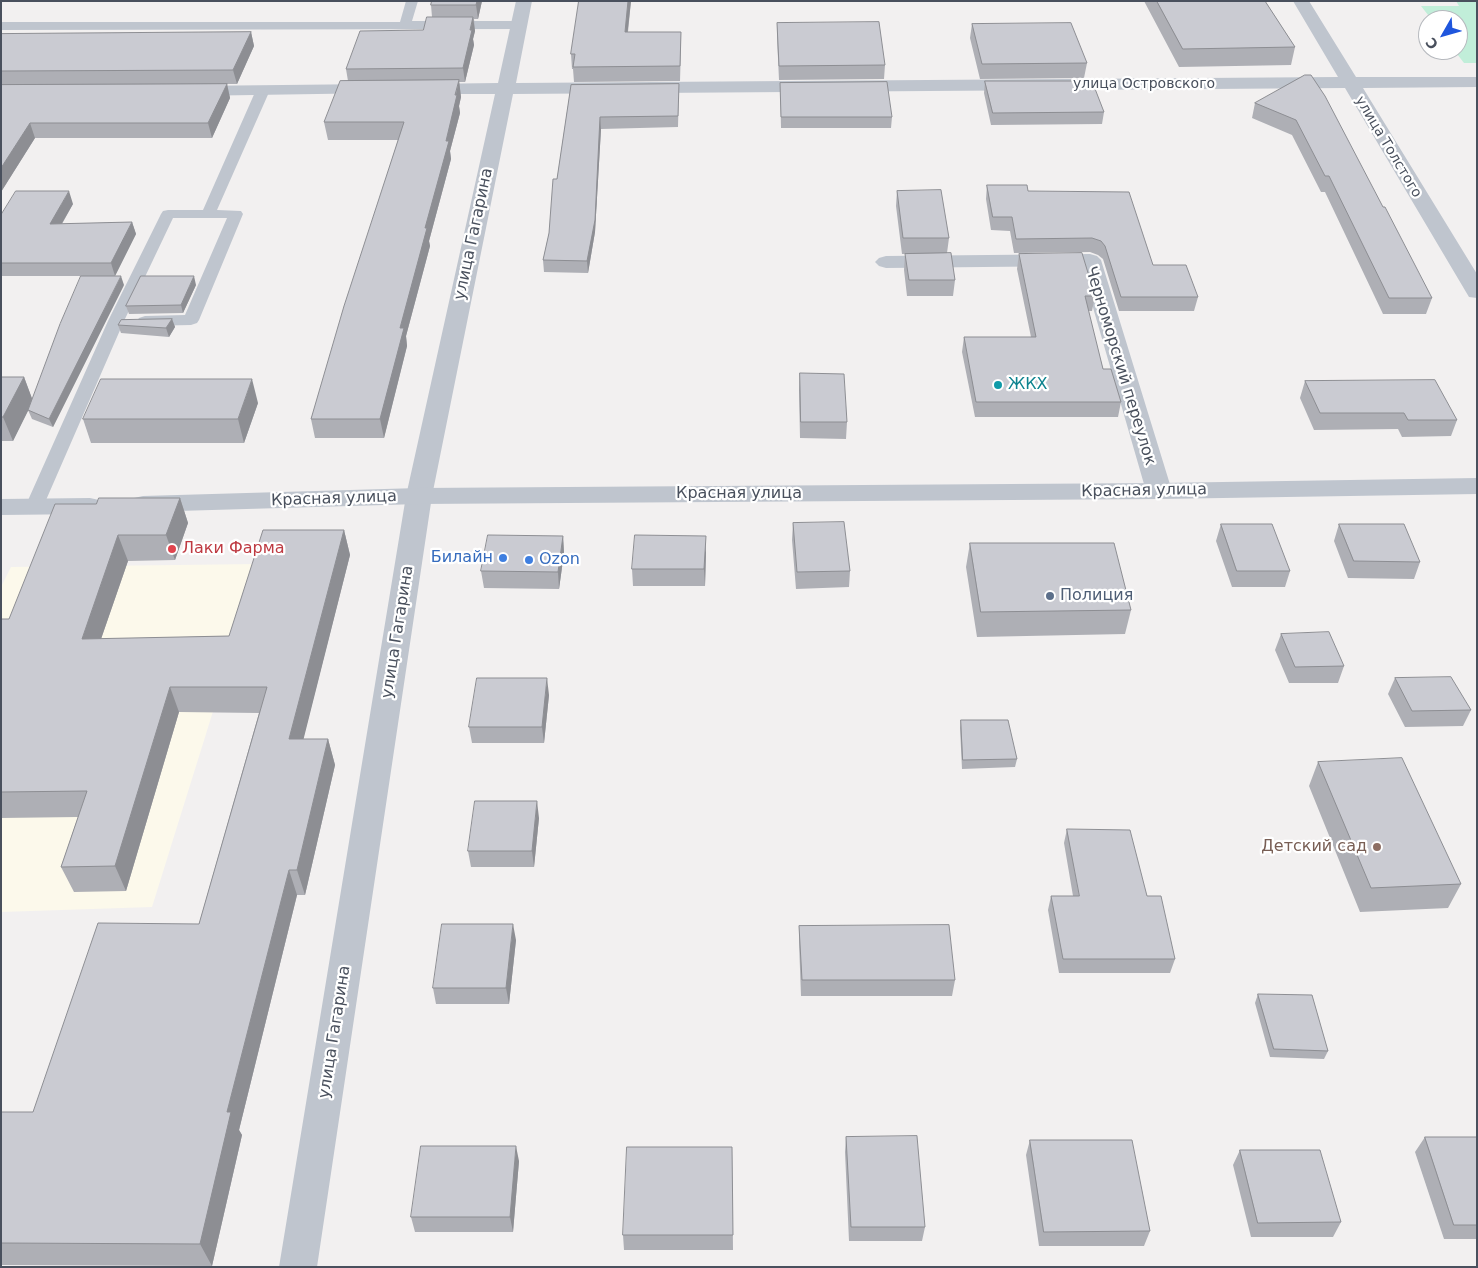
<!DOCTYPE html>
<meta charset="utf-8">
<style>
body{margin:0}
#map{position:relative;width:1478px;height:1268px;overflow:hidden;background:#f2f0f0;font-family:"DejaVu Sans",sans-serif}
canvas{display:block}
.frame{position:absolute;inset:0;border:2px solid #49505d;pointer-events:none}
.north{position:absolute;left:1418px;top:10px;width:50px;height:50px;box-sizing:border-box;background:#fff;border:1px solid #b6b9be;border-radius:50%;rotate:232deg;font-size:14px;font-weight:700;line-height:20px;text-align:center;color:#49505d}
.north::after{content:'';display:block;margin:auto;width:18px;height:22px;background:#1f56dd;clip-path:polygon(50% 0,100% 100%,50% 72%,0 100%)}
</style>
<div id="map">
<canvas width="1478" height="1268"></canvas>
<div class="frame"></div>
<div class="north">С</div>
</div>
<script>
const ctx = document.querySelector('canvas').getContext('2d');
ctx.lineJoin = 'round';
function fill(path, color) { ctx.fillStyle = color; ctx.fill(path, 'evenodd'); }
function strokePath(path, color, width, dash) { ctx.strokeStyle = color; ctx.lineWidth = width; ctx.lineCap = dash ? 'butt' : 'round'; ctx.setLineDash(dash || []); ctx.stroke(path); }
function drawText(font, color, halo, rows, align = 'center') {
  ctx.font = font + ' "DejaVu Sans",sans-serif'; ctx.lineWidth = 4.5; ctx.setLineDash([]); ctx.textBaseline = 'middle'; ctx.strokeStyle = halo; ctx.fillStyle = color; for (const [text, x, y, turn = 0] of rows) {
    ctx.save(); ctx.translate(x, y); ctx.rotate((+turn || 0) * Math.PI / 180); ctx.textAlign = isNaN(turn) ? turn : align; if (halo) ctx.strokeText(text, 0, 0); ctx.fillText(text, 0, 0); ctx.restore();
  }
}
fill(new Path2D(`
 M 259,564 L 152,907 L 1,912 L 1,587 L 11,567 Z`), '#fcf9eb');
fill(new Path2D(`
 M 1456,1 L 1477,1 L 1477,63 L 1464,63 L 1454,50 L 1458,50 L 1458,20 L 1432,20 L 1421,6 L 1459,6 Z`), '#c1eed9');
fill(new Path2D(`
 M 406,1 L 418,1 L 412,21 L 519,21 L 525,25 L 519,29 L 1,30 L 1,22 L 400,22 Z
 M 263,86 L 270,90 L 217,210 L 241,211 L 243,214 L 199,320 L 197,323 L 191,325 L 145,326 L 139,324 L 137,321 L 139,318 L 145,316 L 185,315 L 227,218 L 173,218 L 124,321 L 43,507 L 41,511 L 34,513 L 27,511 L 25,507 L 108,321 L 161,214 L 163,211 L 168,210 L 203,210 L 256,90 Z`), '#bfc5ce');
fill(new Path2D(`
 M 516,1 L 532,1 L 516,83 L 1338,77 L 1293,1 L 1309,1 L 1356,77 L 1477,77 L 1477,87 L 1363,88 L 1477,274 L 1477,298 L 1469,297 L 1466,292 L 1345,88 L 513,94 L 432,496 L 317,1267 L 279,1267 L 406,496 L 495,94 L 423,94 L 417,93 L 414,89 L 417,85 L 423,84 L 498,83 Z
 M 375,84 L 381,85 L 384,89 L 381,93 L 190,96 L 184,95 L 181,91 L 184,87 L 190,86 Z
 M 1090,254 L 1097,256 L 1101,260 L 1172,491 L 1168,497 L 1159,499 L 1150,497 L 1146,491 L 1081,266 L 886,268 L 879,266 L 875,262 L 879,258 L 886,256 Z`), '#bfc5ce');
fill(new Path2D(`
 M 1477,478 L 1477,494 L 1159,499 L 419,504 L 143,512 L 134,510 L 130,504 L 134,498 L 143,496 L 419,488 L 1159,483 Z
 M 90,498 L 99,500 L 103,506 L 99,512 L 90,514 L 1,515 L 1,499 Z`), '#bfc5ce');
fill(new Path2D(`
 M 432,1 L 482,1 L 478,19 L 474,19 L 475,31 L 473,39 L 474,45 L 465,82 L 459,82 L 461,97 L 459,106 L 460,113 L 450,151 L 451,159 L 429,241 L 430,246 L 406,336 L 407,346 L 384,438 L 315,438 L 311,419 L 398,140 L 328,140 L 324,122 L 348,81 L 346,69 L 423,30 L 432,17 L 431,5 Z
 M 579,1 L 631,1 L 628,32 L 681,32 L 681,46 L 680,81 L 574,82 L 573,69 L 572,69 L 571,54 Z
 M 1144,1 L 1265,1 L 1295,47 L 1291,65 L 1179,67 Z
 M 777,23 L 885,65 L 884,79 L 779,80 L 777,37 Z
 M 972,24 L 1087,63 L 1084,78 L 980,79 L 970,38 Z
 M 251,32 L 254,46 L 237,84 L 227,84 L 230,98 L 212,138 L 35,138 L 1,192 L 1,34 Z
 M 1305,75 L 1432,298 L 1426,314 L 1383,314 L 1325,192 L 1321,192 L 1292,135 L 1252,118 L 1255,103 Z
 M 985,81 L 1104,112 L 1102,124 L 991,125 L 984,93 Z
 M 780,83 L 892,117 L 891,128 L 781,128 Z
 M 679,84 L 678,127 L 601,129 L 595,232 L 588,273 L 544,272 L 543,260 L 549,233 L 571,85 Z
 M 987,185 L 1028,191 L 1153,265 L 1198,297 L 1194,311 L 1119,311 L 1103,259 L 1098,255 L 1090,252 L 1014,253 L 1010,231 L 991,230 L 986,199 Z
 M 897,191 L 949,238 L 947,253 L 955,280 L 953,296 L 907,296 L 904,270 L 905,254 L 902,254 L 896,206 Z
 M 73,204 L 62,224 L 132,222 L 136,234 L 115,276 L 1,276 L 1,215 Z
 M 1019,254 L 1095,296 L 1092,311 L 1088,311 L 1103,369 L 1121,402 L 1118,417 L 975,417 L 962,352 L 964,337 L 1031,337 L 1017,269 Z
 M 124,285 L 53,427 L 32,419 L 28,410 L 13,441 L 1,441 L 1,377 L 24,377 L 32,399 Z
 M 196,285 L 183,313 L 129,314 L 126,306 Z
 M 172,319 L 175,327 L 169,337 L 121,333 L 118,325 Z
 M 800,373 L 847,422 L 846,439 L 800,438 L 799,390 Z
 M 1305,381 L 1457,420 L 1451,436 L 1402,437 L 1398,429 L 1314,430 L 1300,398 Z
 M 258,403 L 244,443 L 91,443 L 83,419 Z
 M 180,498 L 188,523 L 175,560 L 128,561 L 101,639 L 229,636 L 344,530 L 350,555 L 303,739 L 328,739 L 335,765 L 305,895 L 297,895 L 239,1130 L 242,1135 L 212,1266 L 1,1265 L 1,1112 L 33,1112 L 199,924 L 259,713 L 179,712 L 126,891 L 74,892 L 61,867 L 78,817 L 1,818 L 1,619 L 9,619 L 96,504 Z
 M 793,523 L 850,571 L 849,587 L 796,589 L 792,540 Z
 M 1221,524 L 1290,571 L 1285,587 L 1232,587 L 1216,541 Z
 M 1339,524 L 1420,562 L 1414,579 L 1348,578 L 1334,541 Z
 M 563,536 L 564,553 L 559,589 L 484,588 L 481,571 Z
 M 970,543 L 1131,610 L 1125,634 L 977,637 L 966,567 Z
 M 706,552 L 705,586 L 633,586 L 632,569 Z
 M 1281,634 L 1344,666 L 1338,683 L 1289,683 L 1275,650 Z
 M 1395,678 L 1471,710 L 1463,726 L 1405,727 L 1388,694 Z
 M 549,695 L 544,743 L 472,743 L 469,727 Z
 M 961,720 L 1017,759 L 1015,767 L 962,769 L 960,728 Z
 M 1318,762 L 1461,884 L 1448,908 L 1360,912 L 1309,786 Z
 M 539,818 L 534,867 L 471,867 L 468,851 Z
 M 1067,829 L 1147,896 L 1175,959 L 1170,973 L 1059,973 L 1048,910 L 1051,896 L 1073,896 L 1064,843 Z
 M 799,926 L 955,980 L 952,996 L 801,996 L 799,942 Z
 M 516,940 L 509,1004 L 436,1004 L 433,988 Z
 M 1258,994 L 1328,1051 L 1324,1059 L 1270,1057 L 1255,1003 Z
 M 846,1137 L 925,1227 L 922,1241 L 849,1241 L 845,1152 Z
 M 1425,1137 L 1477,1137 L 1477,1239 L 1444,1239 L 1415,1152 Z
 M 1030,1140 L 1150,1231 L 1144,1246 L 1039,1246 L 1026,1155 Z
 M 732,1147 L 733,1250 L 624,1250 L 623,1235 Z
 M 1240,1150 L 1341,1222 L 1333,1237 L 1251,1237 L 1233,1165 Z
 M 519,1161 L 513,1232 L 415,1232 L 411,1217 Z`), '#aeafb5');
fill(new Path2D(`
 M 477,1 L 482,1 L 478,19 L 476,5 Z
 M 628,1 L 631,1 L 626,46 L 625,32 Z
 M 473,17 L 475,31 L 473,39 L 474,45 L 465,82 L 463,68 Z
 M 251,32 L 254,46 L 237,84 L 233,70 Z
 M 459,80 L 461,97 L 459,106 L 460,113 L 450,151 L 451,159 L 429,241 L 430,246 L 406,336 L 407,346 L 384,438 L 380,419 L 400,328 L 446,141 Z
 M 227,84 L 230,98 L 212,138 L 208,123 Z
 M 600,117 L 601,129 L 595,232 L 588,273 L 587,261 Z
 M 30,123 L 35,138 L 1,192 L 1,168 Z
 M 69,191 L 73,204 L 54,237 L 50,224 Z
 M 132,222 L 136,234 L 115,276 L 111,263 Z
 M 121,276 L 124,285 L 53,427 L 49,419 Z
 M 194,276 L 196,285 L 183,313 L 181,305 Z
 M 172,319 L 175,327 L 169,337 L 166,328 Z
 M 24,377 L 33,401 L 13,441 L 3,417 Z
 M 252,379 L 258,403 L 244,443 L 238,419 Z
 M 180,498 L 188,523 L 175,560 L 166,535 Z
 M 344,530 L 350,555 L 297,765 L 289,739 Z
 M 118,535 L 128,561 L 92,665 L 82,639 Z
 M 563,536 L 564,553 L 559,589 L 558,572 Z
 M 706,536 L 706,552 L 705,586 L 704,569 Z
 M 547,678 L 549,695 L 544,743 L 542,727 Z
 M 170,687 L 179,712 L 126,891 L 115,866 Z
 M 328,739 L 335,765 L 305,895 L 297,870 Z
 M 537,801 L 539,818 L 534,867 L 532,851 Z
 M 289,870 L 297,895 L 239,1130 L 242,1135 L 212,1266 L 200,1244 L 227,1112 Z
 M 513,924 L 516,940 L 509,1004 L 506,988 Z
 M 516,1146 L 519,1161 L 513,1232 L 510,1217 Z`), '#8d8e93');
const building = new Path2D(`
 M 432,1 L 477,1 L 476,5 L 431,5 Z
 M 579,1 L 628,1 L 625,32 L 681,32 L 680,66 L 573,67 L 575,54 L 571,54 Z
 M 1157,1 L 1265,1 L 1295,47 L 1183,49 Z
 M 427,17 L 473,17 L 470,30 L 472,30 L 463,68 L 346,69 L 360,31 L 423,30 Z
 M 879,22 L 885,65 L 779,66 L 777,23 Z
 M 1071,23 L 1087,63 L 982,64 L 972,24 Z
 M 251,32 L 233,70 L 1,71 L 1,34 Z
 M 1305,75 L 1311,75 L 1325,96 L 1383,207 L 1385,207 L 1432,298 L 1389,298 L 1329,176 L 1325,176 L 1296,120 L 1255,103 Z
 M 459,80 L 455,95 L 457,95 L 446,141 L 449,141 L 425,228 L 427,228 L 400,328 L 404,328 L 380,419 L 311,419 L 344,306 L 404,122 L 324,122 L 340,81 Z
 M 985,81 L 1092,81 L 1104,112 L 993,113 Z
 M 887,82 L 892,117 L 781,117 L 780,83 Z
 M 227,84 L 208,123 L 30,123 L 1,168 L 1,85 Z
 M 679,84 L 678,116 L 600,117 L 595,220 L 587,261 L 543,260 L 549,233 L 553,179 L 557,179 L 571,85 Z
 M 987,185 L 1027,185 L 1028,191 L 1129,192 L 1153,265 L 1186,265 L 1198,297 L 1121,297 L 1105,246 L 1101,241 L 1092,238 L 1016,239 L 1012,217 L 993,217 Z
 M 941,190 L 949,238 L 903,238 L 897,191 Z
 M 16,191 L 69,191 L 50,224 L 132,222 L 111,263 L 1,263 L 1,215 Z
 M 951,253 L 955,280 L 909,280 L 905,254 Z
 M 1082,253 L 1095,296 L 1085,296 L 1103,369 L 1111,369 L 1121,402 L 976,402 L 964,337 L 1036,337 L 1019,254 Z
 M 81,276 L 121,276 L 49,419 L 28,410 L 60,324 Z
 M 141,276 L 194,276 L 181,305 L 126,306 Z
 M 172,319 L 166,328 L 118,325 L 121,320 Z
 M 800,373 L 844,374 L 847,422 L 801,422 Z
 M 1,377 L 24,377 L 3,417 L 1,417 Z
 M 101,379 L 252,379 L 238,419 L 83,419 Z
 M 1435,380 L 1457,420 L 1408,420 L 1404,413 L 1320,413 L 1305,381 Z
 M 99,498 L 180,498 L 166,535 L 118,535 L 82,639 L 229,636 L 263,530 L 344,530 L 289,739 L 328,739 L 297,870 L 289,870 L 227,1112 L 231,1112 L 200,1244 L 1,1243 L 1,1112 L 33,1112 L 98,923 L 199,924 L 267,687 L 170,687 L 115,866 L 61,867 L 87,791 L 1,792 L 1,619 L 9,619 L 55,504 L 96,504 Z
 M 844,522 L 850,571 L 797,572 L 793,523 Z
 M 1221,524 L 1272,524 L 1290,571 L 1237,571 Z
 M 1339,524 L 1404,524 L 1420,562 L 1354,561 Z
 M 488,535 L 563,536 L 558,572 L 481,571 Z
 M 635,535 L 706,536 L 704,569 L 632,569 Z
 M 970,543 L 1114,543 L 1131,610 L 981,612 Z
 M 1329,632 L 1344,666 L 1295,667 L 1281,634 Z
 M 1451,677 L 1471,710 L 1412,711 L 1395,678 Z
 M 477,678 L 547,678 L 542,727 L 469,727 Z
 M 961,720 L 1008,720 L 1017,759 L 963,760 Z
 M 1402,758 L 1461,884 L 1371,888 L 1318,762 Z
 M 475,801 L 537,801 L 532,851 L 468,851 Z
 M 1067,829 L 1130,830 L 1147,896 L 1161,896 L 1175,959 L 1063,959 L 1051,896 L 1079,896 Z
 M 442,924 L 513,924 L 506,988 L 433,988 Z
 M 949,925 L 955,980 L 802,980 L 799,926 Z
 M 1258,994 L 1312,995 L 1328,1051 L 1274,1049 Z
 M 917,1136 L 925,1227 L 851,1227 L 846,1137 Z
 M 1425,1137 L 1477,1137 L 1477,1225 L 1454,1225 Z
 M 1030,1140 L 1132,1140 L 1150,1231 L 1044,1232 Z
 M 421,1146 L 516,1146 L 510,1217 L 411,1217 Z
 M 627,1147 L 732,1147 L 733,1235 L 623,1235 Z
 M 1240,1150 L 1320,1150 L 1341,1222 L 1258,1223 Z`);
fill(building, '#cacbd2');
strokePath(building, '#8d8e93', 1);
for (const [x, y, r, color] of [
 [998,385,5,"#0f9aa8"],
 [172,549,5,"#e0444e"],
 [503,558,5,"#3f7fe0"],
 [529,560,5,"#3f7fe0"],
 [1050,596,5,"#5c6f8a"],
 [1377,847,5,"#8d6e63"]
]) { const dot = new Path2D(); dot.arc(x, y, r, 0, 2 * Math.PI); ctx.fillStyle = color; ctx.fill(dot); strokePath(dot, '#fff', 2); }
drawText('14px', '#49505d', '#fff', [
 ["улица Островского",1144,84],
 ["улица Толстого",1388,147,59]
]);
drawText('16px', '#49505d', '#fff', [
 ["улица Гагарина",474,234,-78],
 ["Черноморский переулок",1120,366,73],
 ["Красная улица",1144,491,-1],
 ["Красная улица",739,494],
 ["Красная улица",334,499,-2],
 ["улица Гагарина",398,632,-81],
 ["улица Гагарина",335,1032,-81]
]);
drawText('16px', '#0d838f', '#fff', [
 ["ЖКХ",1008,385]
], 'left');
drawText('16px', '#be3a42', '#fff', [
 ["Лаки Фарма",182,549]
], 'left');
drawText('16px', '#366cbe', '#fff', [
 ["Билайн",493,558],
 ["Ozon",539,560,"left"]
], 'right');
drawText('16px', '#4e5e75', '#fff', [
 ["Полиция",1060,596]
], 'left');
drawText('16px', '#785e54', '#fff', [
 ["Детский сад",1367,847]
], 'right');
</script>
